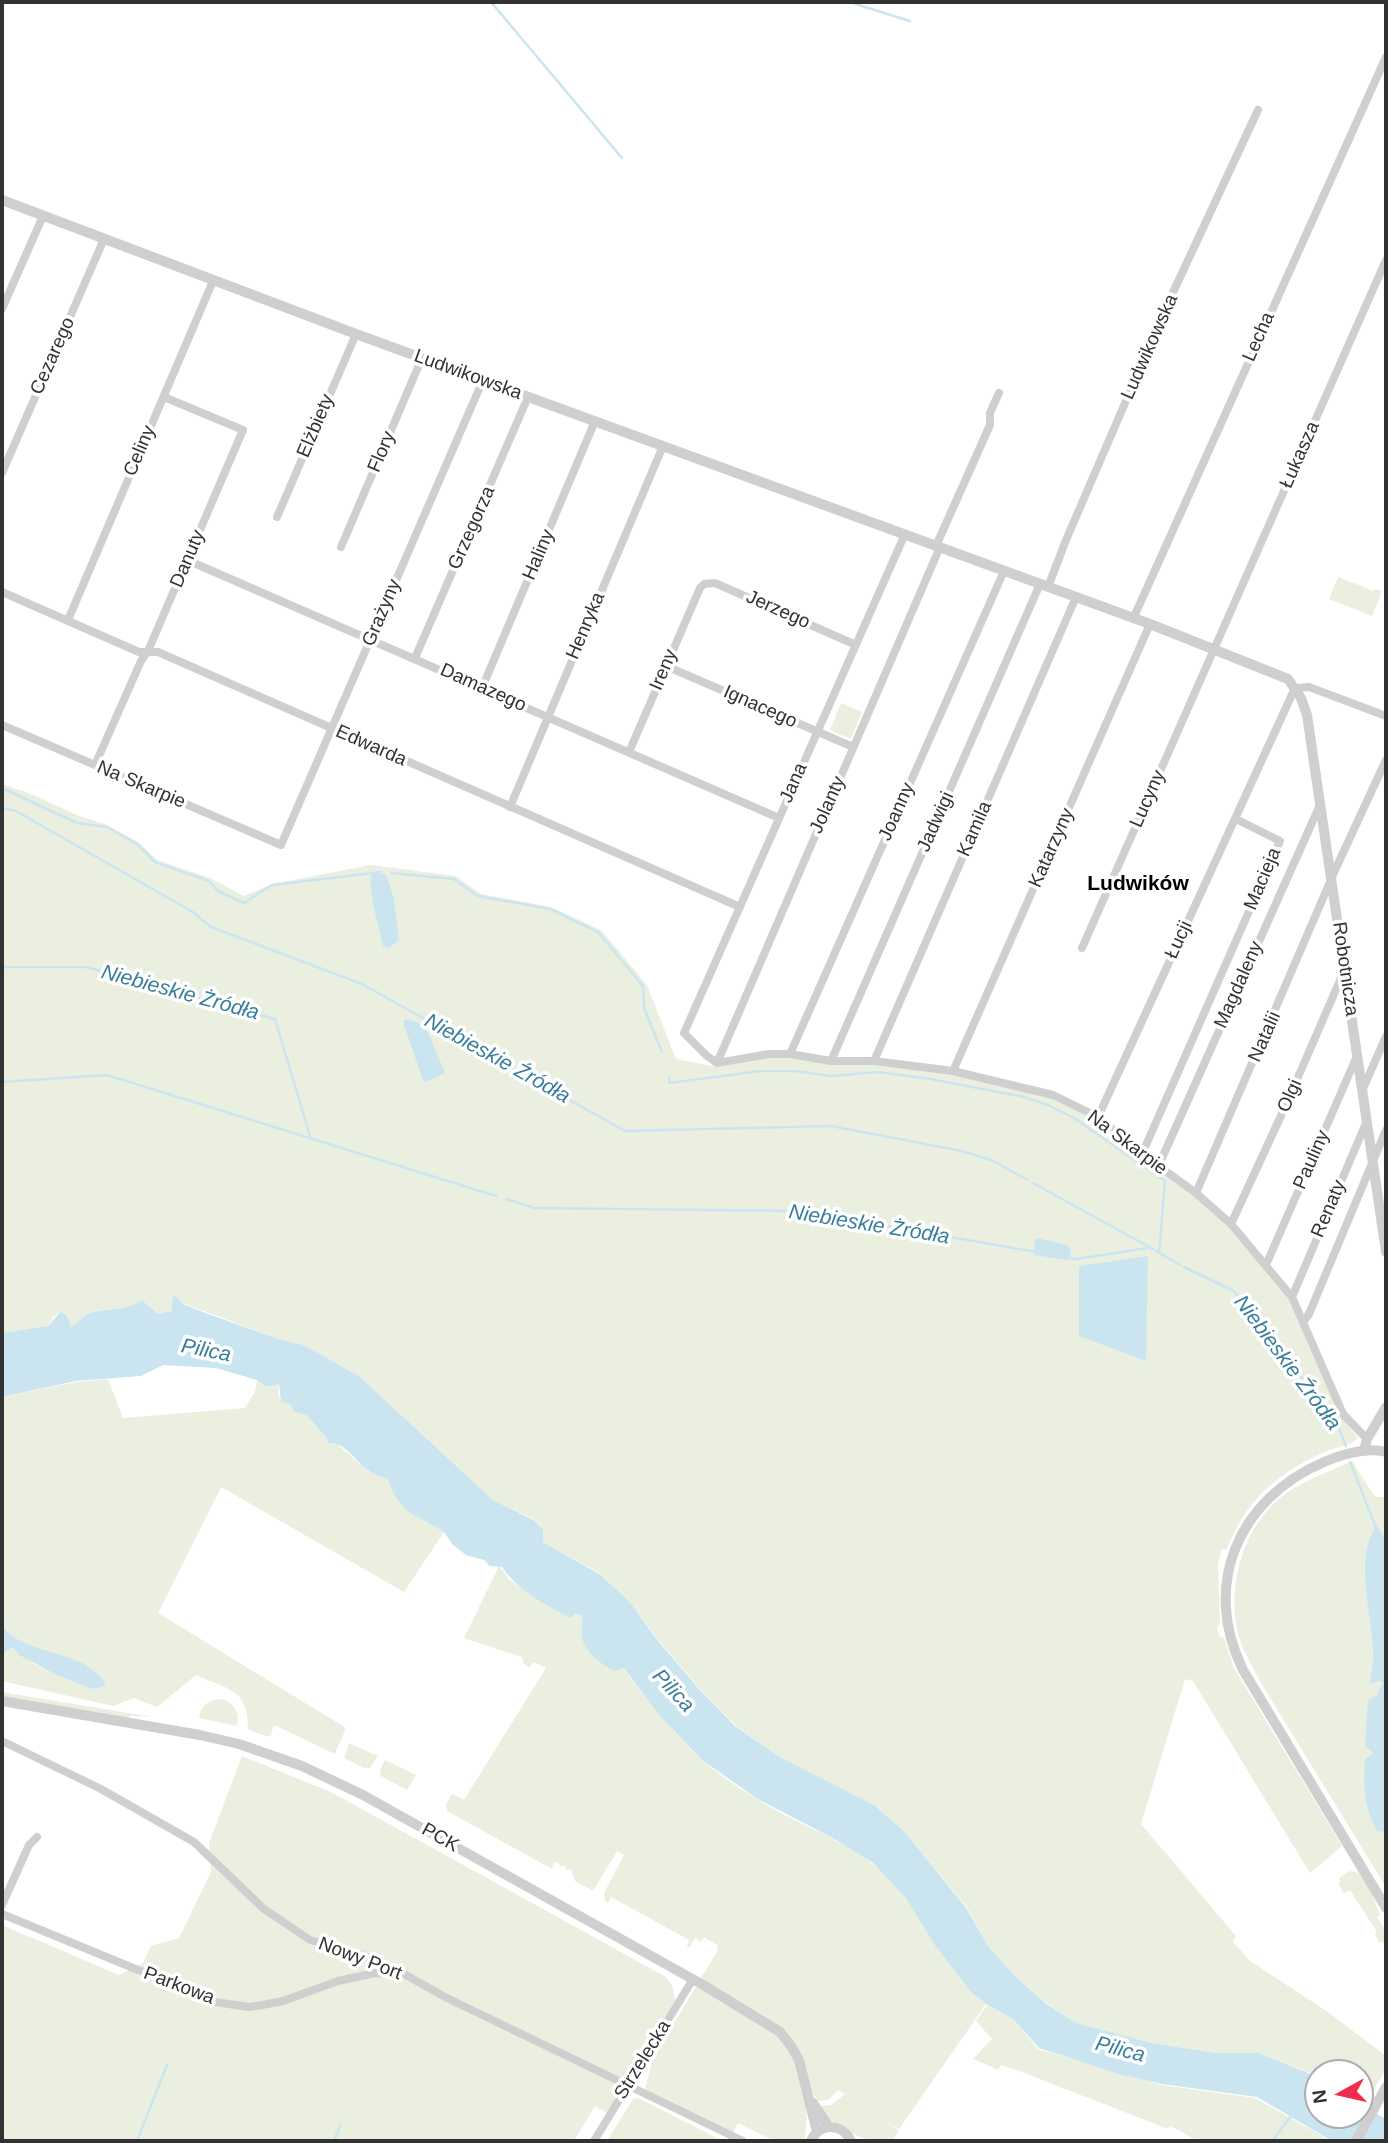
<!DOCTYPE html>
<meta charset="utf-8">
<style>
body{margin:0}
#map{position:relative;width:1388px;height:2143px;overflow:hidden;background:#fff;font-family:Helvetica,sans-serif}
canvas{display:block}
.frame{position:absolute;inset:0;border:4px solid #323232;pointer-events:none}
.north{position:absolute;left:1304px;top:2059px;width:70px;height:70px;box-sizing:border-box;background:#fff;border:2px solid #adadad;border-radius:50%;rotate:262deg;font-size:19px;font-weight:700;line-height:28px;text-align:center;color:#323232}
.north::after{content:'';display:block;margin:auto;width:24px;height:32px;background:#f32b4a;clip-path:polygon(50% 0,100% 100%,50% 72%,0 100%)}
</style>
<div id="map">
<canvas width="1388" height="2143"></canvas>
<div class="frame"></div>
<div class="north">N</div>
</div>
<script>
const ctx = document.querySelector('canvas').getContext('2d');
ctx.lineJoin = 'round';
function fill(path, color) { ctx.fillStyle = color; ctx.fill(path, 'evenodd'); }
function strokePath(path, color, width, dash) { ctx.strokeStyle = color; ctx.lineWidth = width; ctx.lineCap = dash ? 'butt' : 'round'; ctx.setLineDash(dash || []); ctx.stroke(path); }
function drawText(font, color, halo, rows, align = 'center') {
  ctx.font = font + ' Helvetica,sans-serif'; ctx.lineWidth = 7; ctx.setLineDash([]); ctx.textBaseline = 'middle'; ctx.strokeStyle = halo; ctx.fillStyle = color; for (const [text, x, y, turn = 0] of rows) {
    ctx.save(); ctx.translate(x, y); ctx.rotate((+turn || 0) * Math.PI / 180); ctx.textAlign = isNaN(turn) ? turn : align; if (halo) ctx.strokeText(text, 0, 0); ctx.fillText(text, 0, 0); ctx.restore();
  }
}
fill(new Path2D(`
 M 1338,577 L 1374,591 L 1375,589 L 1382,591 L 1372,616 L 1329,599 Z
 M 841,703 L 862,712 L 851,739 L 830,730 Z
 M 2,784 L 31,794 L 79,816 L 105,824 L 138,842 L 157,860 L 210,878 L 244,896 L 272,884 L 371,865 L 456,876 L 481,894 L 551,907 L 601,930 L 647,985 L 676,1059 L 717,1067 L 768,1056 L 875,1065 L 956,1075 L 1042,1094 L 1066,1104 L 1097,1123 L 1157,1170 L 1196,1196 L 1231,1228 L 1289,1299 L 1340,1414 L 1358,1438 C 1350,1447 1335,1447 1324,1452 C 1276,1474 1246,1500 1227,1549 L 1221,1550 L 1218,1565 L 1220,1622 L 1217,1629 L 1220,1637 L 1224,1638 L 1234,1668 L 1342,1846 L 1310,1873 L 1193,1681 L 1185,1679 L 1141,1824 L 1236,1936 L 1233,1942 L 1250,1961 L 1328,2012 L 1386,2056 L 1386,2069 L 1364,2106 L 1360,2103 L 1360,2073 L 1318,2073 L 1318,2076 L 1259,2053 L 1216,2053 L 1152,2043 L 1075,2023 L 1049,2005 L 1016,1977 L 988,1946 L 968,1909 L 904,1831 L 874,1805 L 780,1757 L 736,1726 L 699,1688 L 656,1637 L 630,1602 L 601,1574 L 543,1542 L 543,1529 L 534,1519 L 493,1500 L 359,1376 L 304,1345 L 281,1340 L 185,1304 L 175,1295 L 172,1298 L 172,1311 L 158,1314 L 142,1300 C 127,1311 106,1308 89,1313 C 81,1316 79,1323 70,1326 L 67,1316 L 61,1311 L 53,1317 L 48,1326 L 2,1333 Z
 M 108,1379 L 123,1418 L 245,1408 L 255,1392 L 257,1380 L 266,1387 L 279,1384 L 278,1392 L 281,1402 L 290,1404 L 294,1412 L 306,1415 L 326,1437 L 328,1443 L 336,1443 L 369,1472 L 387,1479 C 401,1510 416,1516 444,1532 L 404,1592 L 221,1487 L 158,1613 L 346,1728 L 335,1754 L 274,1725 L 270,1737 L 251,1731 L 248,1729 C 248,1688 228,1690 196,1675 L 157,1707 L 134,1698 L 113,1706 L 2,1681 L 2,1654 L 13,1647 L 34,1664 L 92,1689 L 82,1663 C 55,1654 20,1648 2,1626 L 2,1397 L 76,1382 Z
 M 1352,1461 L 1375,1497 L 1386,1497 L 1386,1887 L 1261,1683 C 1252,1665 1241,1648 1237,1629 C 1228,1583 1243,1528 1281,1497 C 1301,1481 1329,1472 1352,1461 Z
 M 499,1566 L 510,1580 L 544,1603 L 571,1618 L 575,1614 L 581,1615 L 584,1621 L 582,1637 C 595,1646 615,1656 624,1669 C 653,1706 680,1743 717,1772 C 738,1788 761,1802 785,1815 C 821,1834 859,1848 889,1878 C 927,1917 943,1970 986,2004 L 899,2129 L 871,2111 L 899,2130 L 892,2141 C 879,2141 867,2141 856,2135 C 846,2131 841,2124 830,2121 L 820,2106 L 831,2105 L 845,2094 L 838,2090 L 828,2100 L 818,2101 L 813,2094 L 804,2062 L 794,2044 L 703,1980 L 701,1978 L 718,1950 L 717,1945 L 704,1937 L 701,1942 L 695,1938 L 689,1948 L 687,1946 L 689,1940 L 611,1897 L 608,1903 L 605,1901 L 604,1893 L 624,1855 L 617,1851 L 595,1888 L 592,1890 L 575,1881 L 571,1869 L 566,1870 L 565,1865 L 560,1867 L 558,1862 L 554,1863 L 552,1869 L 447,1811 L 446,1805 L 452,1794 L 464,1800 L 546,1668 L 534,1662 L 529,1667 L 524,1664 L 522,1657 L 464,1638 Z
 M 2,1692 L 152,1717 L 130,1716 L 128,1718 L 2,1696 Z
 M 222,1699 C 234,1703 240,1713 237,1726 L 199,1718 C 201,1705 209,1699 222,1699 Z
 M 349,1743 L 378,1756 L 370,1768 L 364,1768 L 344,1758 Z
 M 242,1756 L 333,1793 L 666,1977 L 673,1987 L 674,1998 L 676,1999 L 607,2113 L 595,2106 L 574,2141 L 2,2141 L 2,1925 L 119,1975 L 143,1963 L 151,1946 L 179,1938 L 211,1872 L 209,1843 Z
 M 385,1760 L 416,1775 L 407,1790 L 381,1776 L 380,1770 Z
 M 1350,1871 L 1361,1874 L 1371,1892 L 1380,1915 L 1377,1917 L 1386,1931 L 1385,1943 L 1379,1942 L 1375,1934 L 1377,1932 L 1350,1890 L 1344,1893 L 1339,1885 L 1340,1877 Z
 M 696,1987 C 709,1991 722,2001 734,2009 C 747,2017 764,2024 776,2035 C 802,2056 812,2111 804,2141 L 775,2141 L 738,2123 L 733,2133 L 645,2090 L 653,2057 Z
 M 987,2005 L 1013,2019 L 1038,2049 L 1162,2085 L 1255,2098 L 1331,2141 L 1198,2141 L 1170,2126 L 1168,2129 L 1022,2072 L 1001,2065 L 998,2070 L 973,2059 L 992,2039 L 976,2021 Z
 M 638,2098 L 723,2141 L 607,2141 L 633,2099 Z`), '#eaefe0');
fill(new Path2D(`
 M 371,873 L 386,874 L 394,899 L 399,940 L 389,948 L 383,946 C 378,921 369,899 371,873 Z
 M 405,1019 L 420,1023 L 428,1032 L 445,1073 L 426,1082 L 423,1080 L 403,1022 Z
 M 1037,1238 L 1067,1245 L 1071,1250 L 1070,1257 L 1066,1260 L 1034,1255 L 1035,1240 Z
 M 1148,1256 L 1146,1361 L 1079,1336 L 1079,1266 Z
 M 175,1295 L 185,1305 L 211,1315 L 281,1340 L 304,1345 L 359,1376 L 493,1500 L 534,1520 L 543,1529 L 543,1542 L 601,1575 L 630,1602 L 655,1637 L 699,1689 L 735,1726 L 780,1757 L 874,1805 L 904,1831 L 967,1909 L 988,1946 L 1016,1977 L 1048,2005 L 1076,2023 L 1152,2043 L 1216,2053 L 1259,2053 L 1318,2077 L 1318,2115 L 1360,2115 L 1360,2104 L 1386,2119 L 1386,2141 L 1332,2141 L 1257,2097 L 1162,2084 L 1119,2074 L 1039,2048 L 1013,2019 L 986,2004 L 970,1991 L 934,1944 L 906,1898 L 873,1863 L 836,1840 L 756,1798 L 702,1760 L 660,1716 L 624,1668 L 614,1671 C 601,1664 586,1653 582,1638 C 580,1629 585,1623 581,1615 L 575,1614 L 571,1618 C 547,1606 517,1590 502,1567 L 490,1566 L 484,1560 L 466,1555 L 453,1545 L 444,1532 L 407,1511 L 395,1496 L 387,1479 C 380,1476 372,1474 366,1469 C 354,1459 345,1442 328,1443 L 326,1437 L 306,1415 L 294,1412 L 290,1404 L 281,1402 L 279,1384 L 266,1387 L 257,1380 L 216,1368 L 163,1365 L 141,1376 L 76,1381 L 2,1397 L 2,1333 L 48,1326 L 61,1311 L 67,1316 L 71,1326 C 79,1323 81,1316 90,1313 C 107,1308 127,1311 142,1300 L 158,1314 L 172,1311 L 172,1298 Z
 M 1377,1526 L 1384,1537 L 1386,1547 L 1386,1832 L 1377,1831 C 1364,1807 1363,1786 1365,1759 L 1374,1753 L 1365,1746 L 1368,1700 L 1377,1695 L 1383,1682 L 1380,1681 L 1370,1684 C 1371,1673 1374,1661 1373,1650 C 1372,1613 1353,1557 1377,1526 Z
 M 2,1626 C 22,1650 55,1650 82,1663 C 90,1667 97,1674 104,1680 L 105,1686 L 92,1689 L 57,1675 L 19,1655 L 13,1647 L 2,1654 Z`), '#cbe5f0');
strokePath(new Path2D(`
 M 491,2 L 622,158
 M 849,2 L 910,21
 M 2,788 L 77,823 L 107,827 L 137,844 L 155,862 L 209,881 L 218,891 L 244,903 L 272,885 L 381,872
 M 2,808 L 16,811 L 193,912 L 211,927 L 362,984 L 625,1131 L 831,1126 L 962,1151 L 991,1160 L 1028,1180
 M 391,873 L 454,879 L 478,896 L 550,909 L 598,932 L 643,986 L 644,1008 L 662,1052
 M 2,967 L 86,967 L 275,1019 L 311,1139
 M 669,1077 L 670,1083 L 760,1071 L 795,1071 L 832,1076 L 877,1072 L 931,1079 L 1024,1097 L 1048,1105 L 1074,1118 L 1165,1181 L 1159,1253
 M 2,1082 L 107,1075 L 496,1196
 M 1033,1183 L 1153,1249
 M 506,1199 L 534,1208 L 799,1211 L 1037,1252
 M 1156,1251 L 1180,1265
 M 1067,1258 L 1076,1259 L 1147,1248
 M 1184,1267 L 1234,1291 L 1337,1423 L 1346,1446
 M 1350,1462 L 1376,1528
 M 137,2141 L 167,2065
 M 334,2141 L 340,2126
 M 1272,2141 L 1292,2115`), '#cbe5f0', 2.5);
strokePath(new Path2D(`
 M 2,309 L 43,216
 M 2,473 L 104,239
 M 277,517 L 356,334
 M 905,534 L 684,1033 L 707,1056 L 717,1063 L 769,1054 L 790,1054 L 831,1061 L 874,1061 L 953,1071 L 1053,1095 L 1098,1117 L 1142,1154 L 1196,1193 L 1231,1224 L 1292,1297 L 1343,1414 L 1367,1439
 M 936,546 L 990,425 L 990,413 L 999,393
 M 341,547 L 422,358
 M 187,560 L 779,818
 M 1048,587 L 1066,540 L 1169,301 L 1258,110
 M 2,592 L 139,652 L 158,652 L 740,907
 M 1133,619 L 1386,57
 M 68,620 L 213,281
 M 415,658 L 528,397
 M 666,666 L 853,747
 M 482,688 L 595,421
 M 2,725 L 281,845 L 483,380
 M 629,752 L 700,588 L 704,584 L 715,583 L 856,645
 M 95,765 L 141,661 L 148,651 L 243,430 L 164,397
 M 510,807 L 663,446
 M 1082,948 L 1386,260
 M 790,1054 L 1004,571
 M 831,1061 L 1040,584
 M 874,1061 L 1076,597
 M 717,1063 L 940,547
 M 953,1071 L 1150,624
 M 1363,1089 L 1386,1036
 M 1098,1117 L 1295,688 L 1309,687 L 1386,716
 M 1142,1154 L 1280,841 L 1236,819
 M 1158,1167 L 1320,805
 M 1196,1193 L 1336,868 L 1386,760
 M 1231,1224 L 1286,1105 L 1344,971
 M 1266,1265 L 1357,1056
 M 1292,1297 L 1366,1123
 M 1303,1322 L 1309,1314 L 1386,1130
 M 2,1741 L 101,1789 L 194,1842 L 264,1909 L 310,1940 L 363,1955 L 404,1974 L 447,1998 L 743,2141
 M 2,1905 L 29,1845 L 37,1837
 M 2,1914 L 138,1970 L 174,1982 L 208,2001 L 249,2007 L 262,2005 L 283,2001 L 338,1981 L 375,1973 L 399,1974
 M 594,2141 L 693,1979`), '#cfcfcf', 8);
strokePath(new Path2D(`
 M 2,200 L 356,334 L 1150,624 L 1288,679 L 1301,698 L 1307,715 L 1386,1252
 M 1364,1450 L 1367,1439 L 1386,1407
 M 1386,1452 C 1366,1447 1343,1454 1324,1462 C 1238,1499 1201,1585 1243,1670 L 1386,1908
 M 2,1701 L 200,1735 L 239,1744 L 302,1766 L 363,1795 L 705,1986 L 780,2032 L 791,2046 L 799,2060 L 817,2132
 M 813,2103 L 829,2127
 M 811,2141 C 820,2122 842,2123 851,2141
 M 1356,2141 L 1386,2087`), '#cfcfcf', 10);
drawText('19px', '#323232', '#fff', [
 ["Lecha",1259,337,-66],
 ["Ludwikowska",1150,347,-66],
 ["Cezarego",53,356,-66],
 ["Ludwikowska",468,375,20],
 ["Elżbiety",316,426,-67],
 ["Celiny",140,451,-67],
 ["Flory",382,452,-67],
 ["Łukasza",1300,455,-66],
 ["Grzegorza",472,528,-66],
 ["Haliny",539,555,-67],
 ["Danuty",188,559,-67],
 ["Jerzego",778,610,24],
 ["Grażyny",382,613,-67],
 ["Henryka",586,626,-67],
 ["Ireny",664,670,-67],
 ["Damazego",483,688,24],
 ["Ignacego",760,707,24],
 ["Edwarda",371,746,24],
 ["Jana",794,783,-66],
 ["Na Skarpie",141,785,23],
 ["Lucyny",1148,799,-66],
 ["Jolanty",828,805,-66],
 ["Joanny",897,812,-66],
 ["Jadwigi",936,822,-66],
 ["Kamila",975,829,-66],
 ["Katarzyny",1052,848,-66],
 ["Macieja",1263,879,-67],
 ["Łucji",1179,940,-65],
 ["Robotnicza",1345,969,82],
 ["Magdaleny",1239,985,-66],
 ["Natalii",1265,1037,-66],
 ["Olgi",1290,1096,-66],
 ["Na Skarpie",1127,1143,37],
 ["Pauliny",1312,1160,-66],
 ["Renaty",1329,1209,-67],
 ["PCK",440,1838,29],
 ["Nowy Port",360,1959,21],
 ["Parkowa",179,1986,21],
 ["Strzelecka",643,2060,-58]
]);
drawText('bold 21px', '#000', '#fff', [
 ["Ludwików",1138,884]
]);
drawText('italic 21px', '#387e9c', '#fff', [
 ["Niebieskie Żródła",180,993,15],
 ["Niebieskie Źródła",497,1059,29],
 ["Niebieskie Żródła",869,1225,9],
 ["Pilica",206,1351,11],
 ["Niebieskie Źródła",1287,1363,53],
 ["Pilica",673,1691,47],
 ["Pilica",1120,2050,15]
]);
</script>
